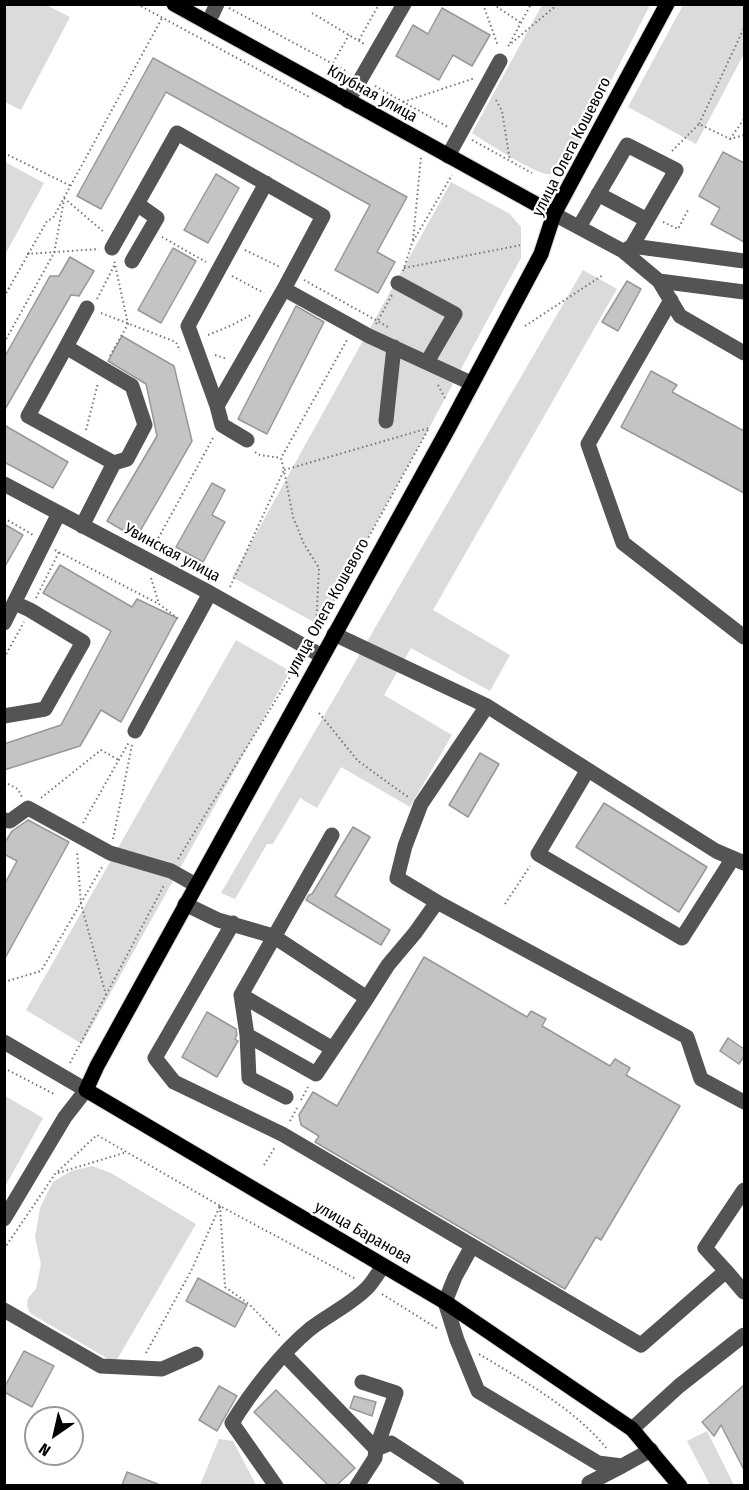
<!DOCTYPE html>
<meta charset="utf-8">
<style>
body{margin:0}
#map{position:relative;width:749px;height:1490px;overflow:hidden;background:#fff;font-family:"Fira Sans Condensed",sans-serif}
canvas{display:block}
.frame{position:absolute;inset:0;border:6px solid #000;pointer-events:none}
.north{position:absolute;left:24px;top:1406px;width:60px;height:60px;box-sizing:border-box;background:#fff;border:2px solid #999;border-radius:50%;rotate:214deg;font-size:16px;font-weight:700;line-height:24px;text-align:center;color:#000}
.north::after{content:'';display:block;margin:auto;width:21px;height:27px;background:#000;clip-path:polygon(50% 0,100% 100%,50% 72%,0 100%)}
</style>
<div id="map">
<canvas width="749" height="1490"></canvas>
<div class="frame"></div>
<div class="north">N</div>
</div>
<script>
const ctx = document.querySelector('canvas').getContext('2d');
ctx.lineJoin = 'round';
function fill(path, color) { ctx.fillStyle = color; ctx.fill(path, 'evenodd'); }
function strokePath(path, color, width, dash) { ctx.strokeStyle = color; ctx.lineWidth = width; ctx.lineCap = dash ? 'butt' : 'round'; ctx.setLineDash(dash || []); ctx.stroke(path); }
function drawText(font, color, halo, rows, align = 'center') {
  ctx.font = font + ' "Fira Sans Condensed",sans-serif'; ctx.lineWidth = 4.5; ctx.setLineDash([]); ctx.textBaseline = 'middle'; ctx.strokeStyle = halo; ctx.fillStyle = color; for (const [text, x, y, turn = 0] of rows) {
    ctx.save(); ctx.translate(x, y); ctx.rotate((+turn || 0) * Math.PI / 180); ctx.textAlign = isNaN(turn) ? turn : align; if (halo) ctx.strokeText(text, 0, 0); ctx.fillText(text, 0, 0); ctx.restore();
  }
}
fill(new Path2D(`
 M 4,5 L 46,5 L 70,17 L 21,110 L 5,102 Z
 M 542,5 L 650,5 L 566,168 C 561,171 554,175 548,174 C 535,174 486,142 472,133 Z
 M 683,5 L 744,5 L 744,54 L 696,144 L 628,107 Z
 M 5,162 L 44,183 L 5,255 Z
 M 451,182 L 510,214 L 521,227 L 521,258 L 429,428 L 319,625 L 232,577 Z
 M 583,270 L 617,289 L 433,610 L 510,655 L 490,691 L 411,648 L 384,695 L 452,735 L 410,807 L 341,767 L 317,808 L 300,798 L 273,844 L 267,844 L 235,899 L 221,893 Z
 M 236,640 L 290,671 L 82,1044 L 26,1010 Z
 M 5,1096 L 43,1118 L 5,1187 Z
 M 92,1166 L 111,1173 L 196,1224 L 115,1363 L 30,1313 L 27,1306 L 28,1298 L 36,1289 L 41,1264 L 35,1237 L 40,1208 L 53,1182 L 71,1171 Z
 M 707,1431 L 734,1485 L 710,1485 L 687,1441 Z
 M 219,1439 L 233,1441 L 256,1485 L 200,1485 Z`), '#dbdbdb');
const building = new Path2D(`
 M 442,8 L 490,35 L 472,66 L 453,55 L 439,80 L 396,56 L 413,25 L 428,34 Z
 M 153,58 L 407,197 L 377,252 L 395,262 L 378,293 L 335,270 L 370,205 L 166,92 L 101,209 L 77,196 Z
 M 723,152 L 744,163 L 744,242 L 711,224 L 720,208 L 699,196 Z
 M 216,174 L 239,188 L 208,243 L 184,230 Z
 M 173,248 L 196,261 L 161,323 L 138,310 Z
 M 70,257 L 94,271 L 79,296 L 71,295 L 4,411 L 4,358 L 50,276 L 59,276 Z
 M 627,281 L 641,289 L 618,331 L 602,322 Z
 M 296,306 L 324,322 L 267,434 L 238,419 Z
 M 122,336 L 174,366 L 192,441 L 136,538 L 107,521 L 157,436 L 146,384 L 108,361 Z
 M 651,371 L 677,385 L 672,392 L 744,431 L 744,493 L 621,427 Z
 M 4,425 L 68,462 L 53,488 L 4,462 Z
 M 212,483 L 225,490 L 212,515 L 225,522 L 203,562 L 176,547 Z
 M 4,524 L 23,535 L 4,568 Z
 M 60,565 L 132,607 L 137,599 L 177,618 L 121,722 L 101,710 L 80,746 L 4,770 L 4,744 L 61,725 L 111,631 L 43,593 Z
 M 480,753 L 499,764 L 468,817 L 449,805 Z
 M 604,803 L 707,867 L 679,912 L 576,847 Z
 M 28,820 L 69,842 L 4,960 L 4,885 L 17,861 L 4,854 L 4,844 L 12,831 Z
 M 353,827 L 370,837 L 335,896 L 390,930 L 381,945 L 306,900 L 309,895 L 312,894 Z
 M 424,957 L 527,1017 L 531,1011 L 546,1019 L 542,1026 L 610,1066 L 615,1059 L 630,1068 L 626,1075 L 680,1106 L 601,1240 L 596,1237 L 565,1289 L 315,1142 L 319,1136 L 301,1125 L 299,1115 L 313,1092 L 337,1106 Z
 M 207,1012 L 236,1029 L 237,1035 L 235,1039 L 238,1041 L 217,1077 L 182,1057 Z
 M 728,1038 L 744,1049 L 744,1056 L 739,1064 L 720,1051 Z
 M 198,1278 L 247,1305 L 235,1327 L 186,1301 Z
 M 24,1351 L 54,1366 L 32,1407 L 4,1392 L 4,1388 Z
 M 744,1385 L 744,1470 L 721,1425 L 714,1436 L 702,1422 Z
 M 219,1386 L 237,1396 L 217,1431 L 199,1420 Z
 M 276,1390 L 355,1468 L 337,1485 L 328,1485 L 254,1412 Z
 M 354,1396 L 376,1402 L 372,1416 L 350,1408 Z
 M 127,1472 L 160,1485 L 122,1485 Z`);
fill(building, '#c4c4c4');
strokePath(building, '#989898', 1.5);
const major = new Path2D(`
 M 174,4 L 554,214
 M 667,4 L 554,214 L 541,254 L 449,427 L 97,1066 L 86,1090 L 445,1302 L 632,1429 L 680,1486`);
strokePath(major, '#dbdbdb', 17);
strokePath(new Path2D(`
 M 137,4 L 311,98
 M 483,4 L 498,46
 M 493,4 L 521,23
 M 229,8 L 348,72
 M 312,13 L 364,44
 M 359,40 L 379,4
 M 510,43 L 531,4
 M 508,46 L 558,4
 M 333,63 L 349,35
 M 375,86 L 448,127
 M 496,100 L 502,111 L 510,161
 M 403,102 L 475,78
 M 699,124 L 744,28
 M 730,139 L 744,119
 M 472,140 L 532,173
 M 672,151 L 699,124 L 730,139 L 744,135
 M 4,153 L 71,186
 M 64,198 L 105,233
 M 663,222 L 678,229 L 689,208
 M 162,237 L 206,262
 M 413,240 L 421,157
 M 245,250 L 280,267
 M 27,254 L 99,249
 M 404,268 L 521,245
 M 403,271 L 412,243 L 452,175
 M 232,276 L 264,293
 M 304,280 L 390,328
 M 4,297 L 47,221 L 53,218 L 162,18
 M 97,299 L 115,264
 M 101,313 L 176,342 L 180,351
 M 376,324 L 392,295
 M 525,326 L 603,275
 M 208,335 L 230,326 L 251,315
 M 4,343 L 54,253 L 64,200
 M 215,355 L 227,359
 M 110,356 L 128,324 L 114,260
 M 438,385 L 445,398
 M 86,430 L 98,383
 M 255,452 L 260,455 L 281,458
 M 4,518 L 33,535
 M 154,546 L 213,438
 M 55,550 L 159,604
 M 151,578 L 159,604 L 180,620
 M 230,587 L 284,470 L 281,458 L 347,340
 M 36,598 L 59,552
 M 316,629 L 319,568 L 304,544 L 293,517 L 284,470 L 429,428
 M 314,636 L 429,428
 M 4,658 L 24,622
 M 319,713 L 358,761 L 408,797
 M 4,782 L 18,789 L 22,797
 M 41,798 L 101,750 L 119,760
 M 83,823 L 129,742
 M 113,839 L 132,745
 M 178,859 L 301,659
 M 505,904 L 530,866
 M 4,982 L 41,971 L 102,867
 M 106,995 L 164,885
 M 70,1063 L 106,995 L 81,904 L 77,851
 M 4,1068 L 54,1094
 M 301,1100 L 308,1087
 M 290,1121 L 297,1108
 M 264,1165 L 275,1147
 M 58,1173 L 127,1152
 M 220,1206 L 225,1287 L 249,1304 L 281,1337
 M 4,1249 L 55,1174 L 97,1135 L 220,1206 L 356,1279
 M 382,1294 L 438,1329
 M 146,1353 L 192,1269 L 220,1206
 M 479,1354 C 525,1382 574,1408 608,1450`), '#767676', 2, [1.5, 3]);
strokePath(new Path2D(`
 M 208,23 L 217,4
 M 348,101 L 404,4
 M 448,156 L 500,61
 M 598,194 L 647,220
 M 554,214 L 623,251 L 659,281 L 680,316 L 744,353
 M 579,227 L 627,145 L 676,170 L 632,246
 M 112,248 L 137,204
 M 626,250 L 632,246 L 744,261
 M 132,261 L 157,218 L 137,204 L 177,133 L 323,216 L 284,289 L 369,336 L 471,383
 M 659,281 L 744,292
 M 398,283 L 455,314 L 427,362
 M 671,300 L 588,444 L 623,543 L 744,637
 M 66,347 L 87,308
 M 217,406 L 284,289
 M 386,421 L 394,347
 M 247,440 L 222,425 L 217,406 L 188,326 L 266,183
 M 4,484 L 210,593 L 322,656
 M 82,526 L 114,463 L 127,459 L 145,425 L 132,386 L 66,347 L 28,416 L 114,463
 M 4,623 L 59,513
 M 334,634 L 487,706 L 716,851 L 744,863
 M 4,716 L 45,709 L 83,642 L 30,610 L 15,603
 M 135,731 L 210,593
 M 587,771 L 538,854 L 682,938 L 733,858
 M 4,820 L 10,821 L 28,808 L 110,853 L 171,871 L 196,885
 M 332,835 L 241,995 L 247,1035 L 316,1074 L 367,998
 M 437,902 L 397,878 L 405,846 L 421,804 L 487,706
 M 185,904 L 218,920 L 273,936 L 367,998 L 388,965 L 415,933 L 437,902 L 687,1037 L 701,1079 L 744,1102
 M 233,923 L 155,1058 L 174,1082 L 282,1134 L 641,1345 L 726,1271 L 744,1292
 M 241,995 L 333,1049
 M 247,1035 L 249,1078 L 286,1097
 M 4,1042 L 86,1090 L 65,1117 L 4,1219
 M 472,1246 L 455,1277 L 445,1302 L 457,1340 L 478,1391 L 598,1463 L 622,1466 L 651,1450
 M 726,1271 L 705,1248 L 744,1190
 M 4,1310 L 101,1366 L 162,1369 L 196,1354
 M 285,1355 L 376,1449 L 375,1458 L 357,1486
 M 362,1382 L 396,1393 L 376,1449
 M 632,1429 L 679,1386 L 744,1335
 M 376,1449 L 391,1443 L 457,1486
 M 276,1486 L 232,1423 C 251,1392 282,1352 310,1329 C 328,1315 350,1305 367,1288 C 373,1282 378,1273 383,1266
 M 593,1486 L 589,1483 L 622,1466`), '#545454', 15);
strokePath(major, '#000', 15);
drawText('16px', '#000', '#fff', [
 ["Клубная улица",372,94,29],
 ["улица Олега Кошевого",572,147,-63],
 ["Увинская улица",172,553,28],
 ["улица Олега Кошевого",328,607,-61],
 ["улица Баранова",363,1233,30]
]);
</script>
